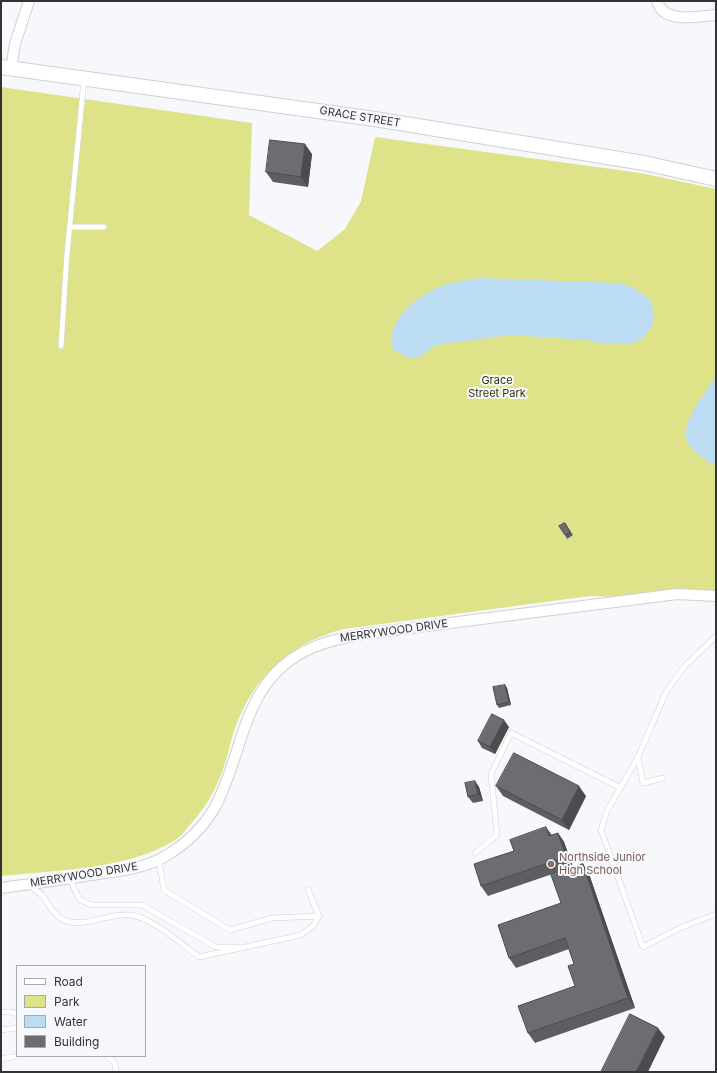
<!DOCTYPE html>
<style>
body{margin:0}
#map{position:relative;width:717px;height:1073px;overflow:hidden;background:#f7f8fc;font-family:Inter,sans-serif}
canvas{display:block}
.frame{position:absolute;inset:0;border:2px solid #333335;pointer-events:none}
.legend{position:absolute;left:16px;top:965px;width:130px;height:92px;box-sizing:border-box;background:#f7f8fc;border:1px solid #a9a9ac;margin:0;padding:5px 7px;list-style:none;font-size:12px;color:#333335}
.legend li{display:flex;align-items:center;gap:8px;height:20px}
.legend b{width:20px;border:1px solid #a9a9ac}
</style>
<div id="map">
<canvas width="717" height="1073"></canvas>
<div class="frame"></div>
<ul class="legend">
<li><b style="height:5px;background:#fff"></b>Road</li>
<li><b style="height:11px;background:#dee389"></b>Park</li>
<li><b style="height:11px;background:#bcdcf3"></b>Water</li>
<li><b style="height:11px;background:#6d6d71"></b>Building</li>
</ul>
</div>
<script>
const ctx = document.querySelector('canvas').getContext('2d');
ctx.lineJoin = 'round';
function fill(path, color) { ctx.fillStyle = color; ctx.fill(path, 'evenodd'); }
function strokePath(path, color, width, dash) { ctx.strokeStyle = color; ctx.lineWidth = width; ctx.lineCap = dash ? 'butt' : 'round'; ctx.setLineDash(dash || []); ctx.stroke(path); }
function drawText(font, color, halo, rows, align = 'center') {
  ctx.font = font + ' Inter,sans-serif'; ctx.lineWidth = 4; ctx.setLineDash([]); ctx.textBaseline = 'middle'; ctx.strokeStyle = halo; ctx.fillStyle = color; for (const [text, x, y, turn = 0] of rows) {
    ctx.save(); ctx.translate(x, y); ctx.rotate((+turn || 0) * Math.PI / 180); ctx.textAlign = isNaN(turn) ? turn : align; if (halo) ctx.strokeText(text, 0, 0); ctx.fillText(text, 0, 0); ctx.restore();
  }
}
fill(new Path2D(`
 M 1,87 L 252,123 L 249,215 L 317,251 L 345,229 L 361,201 L 375,137 L 641,173 L 716,189 L 716,591 L 695,589 L 617,597 L 590,596 L 344,629 C 290,643 254,676 235,728 C 230,742 228,756 223,769 C 217,787 207,805 195,819 C 189,825 184,834 177,839 C 128,870 58,870 1,876 Z`), '#dee389');
fill(new Path2D(`
 M 480,278 L 620,283 L 634,288 L 644,295 L 651,301 L 654,313 L 652,326 L 644,337 L 632,344 L 606,344 L 586,340 L 510,335 L 436,345 L 419,357 L 407,357 L 393,350 C 384,319 419,295 444,285 C 455,281 468,280 480,278 Z
 M 716,377 L 716,467 C 707,460 694,453 688,443 C 678,425 706,391 716,377 Z`), '#bcdcf3');
const lane = new Path2D(`
 M 70,227 L 104,227
 M 61,346 L 67,254 L 84,80
 M 716,636 L 684,667 L 666,692 L 638,757 L 607,811 L 601,830 L 643,947 L 678,929 L 716,914
 M 638,757 L 643,783 L 663,778
 M 475,853 L 497,835 L 491,774 L 511,733 L 621,788
 M 159,860 L 164,890 L 230,930 L 272,918 L 319,916
 M 70,879 L 79,899 L 91,905 L 142,905 L 216,947 L 237,947
 M 29,885 C 33,888 37,891 41,894 C 49,903 51,913 62,919 C 83,930 109,912 131,915 C 154,919 180,943 199,957 L 301,935 L 313,926 L 319,916 L 308,889
 M 1,1012 L 12,1012 L 17,1014
 M 1,1030 L 17,1028
 M 107,1056 L 115,1063 L 116,1072
 M 1,1059 L 17,1056`);
const street = new Path2D(`
 M 657,1 C 664,25 698,16 716,15
 M 11,69 L 15,44 L 29,1
 M 1,888 C 31,884 61,880 91,875 C 118,871 146,869 169,854 C 187,843 203,827 214,809 C 246,751 240,678 314,647 C 330,640 347,637 364,634 L 677,594 L 716,596`);
const secondary = new Path2D(`
 M 1,67 L 375,119 L 644,163 L 716,179`);
strokePath(lane, '#cfd0d4', 6);
strokePath(street, '#cfd0d4', 12);
strokePath(secondary, '#cfd0d4', 16);
strokePath(lane, '#fff', 5);
strokePath(street, '#fff', 10);
strokePath(secondary, '#fff', 14);
fill(new Path2D(`
 M 312,154 L 308,187 L 273,182 L 266,172 Z
 M 565,523 L 573,535 L 567,539 L 565,535 Z
 M 505,685 L 507,688 L 511,705 L 499,708 L 497,705 Z
 M 509,727 L 495,754 L 482,748 L 478,741 Z
 M 475,781 L 479,787 L 483,801 L 473,803 L 468,797 Z
 M 496,786 L 586,796 L 569,830 L 503,796 Z
 M 558,833 L 564,842 L 573,867 L 488,896 L 481,886 L 514,851 Z
 M 583,864 L 589,874 L 635,1008 L 535,1043 L 528,1033 L 575,986 L 574,964 L 569,949 L 516,968 L 509,958 L 561,903 Z`), '#5e5e61');
fill(new Path2D(`
 M 305,144 L 312,154 L 308,187 L 301,177 Z
 M 505,685 L 507,688 L 511,705 L 509,702 Z
 M 504,720 L 509,727 L 495,754 L 490,747 Z
 M 475,781 L 479,787 L 483,801 L 478,794 Z
 M 579,786 L 586,796 L 569,830 L 562,820 Z
 M 546,827 L 553,837 L 549,836 Z
 M 558,833 L 564,842 L 573,867 L 566,857 Z
 M 583,864 L 589,874 L 635,1008 L 628,998 Z
 M 658,1028 L 665,1037 L 648,1072 L 636,1072 Z`), '#4c4c4f');
const building = new Path2D(`
 M 270,140 L 305,144 L 301,177 L 266,172 Z
 M 565,523 L 570,532 L 565,535 L 559,526 Z
 M 505,685 L 509,702 L 497,705 L 493,687 Z
 M 492,714 L 504,720 L 490,747 L 478,741 Z
 M 514,753 L 579,786 L 562,820 L 496,786 Z
 M 475,781 L 478,794 L 468,797 L 465,783 Z
 M 546,827 L 549,836 L 558,833 L 566,857 L 481,886 L 474,864 L 514,851 L 510,840 Z
 M 583,864 L 628,998 L 528,1033 L 518,1006 L 575,986 L 568,966 L 574,964 L 565,938 L 509,958 L 498,925 L 561,903 L 551,875 Z
 M 630,1014 L 658,1028 L 636,1072 L 601,1072 Z`);
fill(building, '#6d6d71');
strokePath(building, '#4c4c4f', 1);
for (const [x, y, r, color] of [
 [551,864,4,"#8d6e63"]
]) { const dot = new Path2D(); dot.arc(x, y, r, 0, 2 * Math.PI); ctx.fillStyle = color; ctx.fill(dot); strokePath(dot, '#f7f8fc', 1.5); }
drawText('11px', '#333335', '#f7f8fc', [
 ["GRACE STREET",360,117,9],
 ["MERRYWOOD DRIVE",394,631,-8],
 ["MERRYWOOD DRIVE",84,875,-9]
]);
drawText('11px', '#30320a', '#f7f8fc', [
 ["Grace",497,381],
 ["Street Park",497,394]
]);
drawText('11px', '#785e54', '#f7f8fc', [
 ["Northside Junior",559,858],
 ["High School",559,871]
], 'left');
</script>
